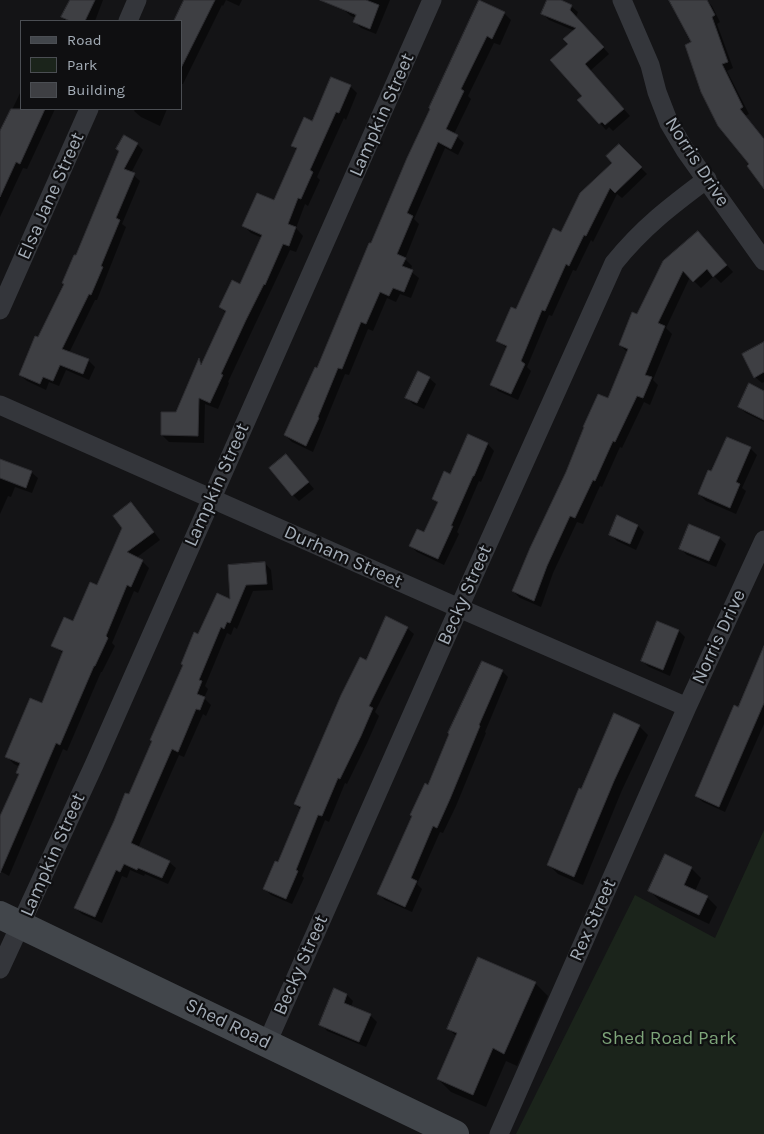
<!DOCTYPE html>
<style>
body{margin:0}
#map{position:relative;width:764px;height:1134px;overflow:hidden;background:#141416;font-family:Karla,sans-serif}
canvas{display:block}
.legend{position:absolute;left:20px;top:20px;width:162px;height:90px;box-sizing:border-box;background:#0f0f11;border:1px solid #4b4e53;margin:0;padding:6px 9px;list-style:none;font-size:15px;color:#a4adb7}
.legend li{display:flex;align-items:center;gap:10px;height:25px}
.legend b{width:25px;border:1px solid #4b4e53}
</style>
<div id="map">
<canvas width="764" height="1134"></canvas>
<ul class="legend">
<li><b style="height:6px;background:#42464b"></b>Road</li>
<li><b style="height:14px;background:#1b241b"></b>Park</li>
<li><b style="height:14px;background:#3e3f43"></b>Building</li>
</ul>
</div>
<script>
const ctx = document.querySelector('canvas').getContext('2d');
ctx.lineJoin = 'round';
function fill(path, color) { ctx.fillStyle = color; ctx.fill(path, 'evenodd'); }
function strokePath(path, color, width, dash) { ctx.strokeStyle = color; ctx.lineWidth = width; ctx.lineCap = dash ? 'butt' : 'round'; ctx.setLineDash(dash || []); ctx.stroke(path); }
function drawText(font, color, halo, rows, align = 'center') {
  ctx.font = font + ' Karla,sans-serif'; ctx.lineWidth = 4.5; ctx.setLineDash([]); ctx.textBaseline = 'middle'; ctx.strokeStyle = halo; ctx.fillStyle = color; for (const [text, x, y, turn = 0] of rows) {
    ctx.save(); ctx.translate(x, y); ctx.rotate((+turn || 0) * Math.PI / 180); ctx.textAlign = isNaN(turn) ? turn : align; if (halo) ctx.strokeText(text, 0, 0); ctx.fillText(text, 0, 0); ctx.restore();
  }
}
fill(new Path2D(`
 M 764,830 L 764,1134 L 516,1134 L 635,895 L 715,938 Z`), '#1b241b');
fill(new Path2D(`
 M 71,0 L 103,0 L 95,21 L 63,21 L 64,19 L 63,17 Z
 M 185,0 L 242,0 L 239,6 L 226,0 L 223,6 L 222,5 L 183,84 L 181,84 L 181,21 L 176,21 Z
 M 348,0 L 390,0 L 376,34 L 361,28 L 355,22 L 356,18 L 351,16 L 344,10 Z
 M 548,0 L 557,0 L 571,6 L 578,12 L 576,17 L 609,54 L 590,71 L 630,116 L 613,131 L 609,127 L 606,130 L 579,100 L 584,96 L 570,44 L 575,31 L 549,20 L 543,14 Z
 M 670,0 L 706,0 L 712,6 L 720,22 L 717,24 L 733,68 L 727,71 L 749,114 L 745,116 L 764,139 L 764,187 L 751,164 L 693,43 Z
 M 504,13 L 511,20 L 500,45 L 494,43 L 468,96 L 471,99 L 454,134 L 464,143 L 458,155 L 445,148 L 414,219 L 419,224 L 405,259 L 412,266 L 410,271 L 419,278 L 411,298 L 400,294 L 396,302 L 387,298 L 373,331 L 368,329 L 349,375 L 345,374 L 313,452 L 292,442 L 285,435 L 318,370 L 432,109 Z
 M 350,86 L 357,93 L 346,120 L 344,118 L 317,177 L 320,180 L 308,206 L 305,204 L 296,228 L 303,236 L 296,252 L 290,250 L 228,382 L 229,383 L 218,409 L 205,404 L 204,443 L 169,442 L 162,435 L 177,413 L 199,360 L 203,364 L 226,313 L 220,307 L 241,286 L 262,238 L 251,233 L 244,226 L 275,202 L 297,150 L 292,145 L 313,123 Z
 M 21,91 L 21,109 L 55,109 L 27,169 L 23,168 L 0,217 L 0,135 Z
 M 135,109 L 167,109 L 160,126 L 141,117 L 134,111 Z
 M 137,144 L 143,150 L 131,173 L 140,181 L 122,224 L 126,227 L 97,300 L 95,300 L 69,353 L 88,360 L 95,367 L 89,380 L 66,370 L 59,386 L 49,382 L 46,390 L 27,381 L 20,375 L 76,257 Z
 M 619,146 L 647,174 L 622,198 L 617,194 L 593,242 L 591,240 L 576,271 L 573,270 L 552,316 L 549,315 L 527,367 L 531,371 L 518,400 L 498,391 L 492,384 L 508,349 L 498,341 L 561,234 L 614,163 Z
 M 698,233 L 733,272 L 721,283 L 714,276 L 701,288 L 690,277 L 666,328 L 672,334 L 653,380 L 658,385 L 650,405 L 644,402 L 622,448 L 620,447 L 602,487 L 600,486 L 583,524 L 577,522 L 553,573 L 541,607 L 520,598 L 513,591 L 609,400 L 627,352 L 620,345 L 638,315 Z
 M 764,344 L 764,382 L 762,383 L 755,377 Z
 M 429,378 L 436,384 L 424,409 L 413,404 L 406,397 Z
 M 764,392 L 764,422 L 746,413 L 739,407 Z
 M 468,435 L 488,444 L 494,451 L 481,482 L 479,481 L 457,532 L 459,534 L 444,565 L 417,552 L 411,546 L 425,534 L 439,504 L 433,499 L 451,476 Z
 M 750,448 L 757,455 L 742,488 L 746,491 L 736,514 L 706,501 L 699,494 L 712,473 Z
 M 286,455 L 314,489 L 299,501 L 293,495 Z
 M 0,460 L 31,472 L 38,478 L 32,493 L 15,487 L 11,497 L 8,496 L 0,514 Z
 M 138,511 L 160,540 L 136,558 L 142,561 L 149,568 L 138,593 L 134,591 L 112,643 L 115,646 L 102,672 L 101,672 L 67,751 L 63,749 L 9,876 L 0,871 L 0,819 L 20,775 L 17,773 L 20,767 L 14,764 L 7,757 L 42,705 L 64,654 L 53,645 L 74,623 L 98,586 L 124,528 Z
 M 638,526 L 644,532 L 636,550 L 617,541 L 610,534 Z
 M 719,538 L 726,544 L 716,567 L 687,555 L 680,548 Z
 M 265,563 L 271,570 L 273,590 L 253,591 L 237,629 L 234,627 L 231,635 L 227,633 L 205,686 L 208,689 L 204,698 L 211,705 L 206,716 L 203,714 L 184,757 L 179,755 L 138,848 L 169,862 L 176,868 L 168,884 L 145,874 L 144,876 L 130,870 L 127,878 L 122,876 L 102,923 L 82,914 L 75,908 L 130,796 L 199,636 Z
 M 658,623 L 679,631 L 685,637 L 670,676 L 649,667 L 642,661 Z
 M 407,628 L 414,634 L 375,712 L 379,716 L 367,743 L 347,784 L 345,783 L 329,822 L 325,820 L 302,876 L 304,878 L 292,904 L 271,895 L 265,889 L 278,864 L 301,810 L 295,804 L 366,662 Z
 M 764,647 L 764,724 L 725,812 L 703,802 L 696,796 L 738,708 Z
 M 502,671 L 508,677 L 485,732 L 486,733 L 456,806 L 443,833 L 440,832 L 417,884 L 422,889 L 412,912 L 385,900 L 379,894 L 429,786 Z
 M 639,726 L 648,735 L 622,790 L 583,885 L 558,874 L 549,865 Z
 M 691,868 L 701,878 L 695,891 L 707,897 L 717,907 L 709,924 L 660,901 L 650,891 Z
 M 535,983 L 548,996 L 517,1066 L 506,1061 L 486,1107 L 451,1092 L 438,1079 L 457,1037 L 448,1028 Z
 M 335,990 L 347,995 L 353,1001 L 351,1007 L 370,1015 L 377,1022 L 366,1047 L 327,1031 L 321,1024 Z`), '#0007');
const building = new Path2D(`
 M 70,0 L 95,0 L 85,21 L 70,21 L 61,17 Z
 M 184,0 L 215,0 L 181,68 L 181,21 L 174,21 Z
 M 320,0 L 366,0 L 379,5 L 370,29 L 353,22 L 356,15 Z
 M 479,0 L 505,12 L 492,39 L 487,36 L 461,89 L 464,91 L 446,129 L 458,135 L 451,149 L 438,142 L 407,213 L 413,216 L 397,254 L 406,258 L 402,266 L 413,270 L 404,292 L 393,288 L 389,296 L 380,292 L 366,324 L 361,322 L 342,369 L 338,368 L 318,417 L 319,418 L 306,446 L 284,435 L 315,367 L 317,368 L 369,243 L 371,243 L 407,158 L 430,109 L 429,108 Z
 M 547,0 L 561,0 L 572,5 L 570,10 L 604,47 L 585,64 L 624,109 L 605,125 L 602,122 L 599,124 L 577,100 L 582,96 L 550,60 L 568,44 L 563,39 L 576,28 L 541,14 Z
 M 669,0 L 707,0 L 715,15 L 712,17 L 728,62 L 722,64 L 743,107 L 740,109 L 764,139 L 764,189 L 747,166 L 749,164 L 718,126 L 701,92 L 685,45 L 691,42 Z
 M 331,77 L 351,85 L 339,113 L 336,112 L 310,170 L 313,172 L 301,199 L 298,198 L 288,224 L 296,227 L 289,246 L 283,244 L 265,285 L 264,284 L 246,320 L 221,374 L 223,375 L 210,403 L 199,398 L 198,436 L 161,435 L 161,412 L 176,412 L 199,358 L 201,365 L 226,311 L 219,307 L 232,280 L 240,284 L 262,235 L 242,226 L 257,193 L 274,200 L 297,148 L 291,146 L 304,117 L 312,121 Z
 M 11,109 L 45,109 L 20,164 L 16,162 L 0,197 L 0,131 Z
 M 124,135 L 138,143 L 124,169 L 135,173 L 116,218 L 120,220 L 101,266 L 103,267 L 91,295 L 89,294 L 62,349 L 89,359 L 83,374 L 60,365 L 53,381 L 43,377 L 40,384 L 19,375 L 35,336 L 38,337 L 64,284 L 62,283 L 74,255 L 76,255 L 119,151 L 116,149 Z
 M 619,144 L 642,167 L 615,193 L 610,188 L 586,236 L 584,235 L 569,266 L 566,264 L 545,311 L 542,310 L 521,361 L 525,364 L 511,394 L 490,385 L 507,346 L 496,341 L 511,307 L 516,309 L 553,228 L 561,232 L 580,193 L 612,163 L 606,156 Z
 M 698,231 L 727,265 L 713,277 L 707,269 L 693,282 L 683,271 L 658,323 L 665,326 L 645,375 L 652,377 L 643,398 L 637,396 L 615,442 L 613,441 L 595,481 L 593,480 L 575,518 L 570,516 L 547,566 L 534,601 L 512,591 L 530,548 L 566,472 L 584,427 L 583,427 L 598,394 L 608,398 L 628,349 L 619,345 L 632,312 L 637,314 L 663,261 Z
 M 764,342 L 764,372 L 754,378 L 742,354 Z
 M 418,371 L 430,377 L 417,403 L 405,398 Z
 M 749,383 L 764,391 L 764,420 L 738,407 Z
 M 468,434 L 488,443 L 474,476 L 473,476 L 451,526 L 453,526 L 438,559 L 409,546 L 417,529 L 424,532 L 438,502 L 432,499 L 444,471 L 450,474 Z
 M 727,437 L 751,447 L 736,482 L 740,484 L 730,508 L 698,494 L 708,470 L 711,471 Z
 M 286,454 L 309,482 L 292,496 L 269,468 Z
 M 0,459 L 32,471 L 26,488 L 0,478 Z
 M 131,502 L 154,532 L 127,552 L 143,560 L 131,587 L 127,585 L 106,636 L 108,638 L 95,666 L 94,666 L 60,745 L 56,743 L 0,873 L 0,816 L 19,774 L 16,773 L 20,763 L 5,757 L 30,698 L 42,703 L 63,651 L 51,646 L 64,617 L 73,621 L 90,582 L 97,585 L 122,528 L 113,516 Z
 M 617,515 L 638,525 L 630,544 L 609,535 Z
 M 689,524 L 720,537 L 709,561 L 679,549 Z
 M 265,562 L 267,584 L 246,585 L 230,623 L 227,622 L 224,629 L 221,627 L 199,680 L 202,681 L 197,694 L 205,697 L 200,710 L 196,709 L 178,752 L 172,749 L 131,843 L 170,861 L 162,878 L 138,868 L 137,870 L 124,864 L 120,872 L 116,870 L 95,917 L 74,908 L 114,821 L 125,793 L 129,794 L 152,741 L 150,740 L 183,665 L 181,664 L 194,632 L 198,634 L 217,593 L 230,599 L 228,565 Z
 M 386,616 L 408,627 L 369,706 L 373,708 L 361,736 L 340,779 L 338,778 L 322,816 L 318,815 L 296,870 L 298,871 L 286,899 L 263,889 L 275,861 L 278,862 L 301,807 L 294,804 L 341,695 L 360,657 L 366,660 Z
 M 657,621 L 679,630 L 663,670 L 641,661 Z
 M 764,646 L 764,703 L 719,807 L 695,796 L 734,705 L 738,707 Z
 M 482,661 L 503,670 L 479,725 L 480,726 L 450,799 L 437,828 L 433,826 L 411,878 L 417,881 L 405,907 L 377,894 L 412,816 L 410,815 L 425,783 L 428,785 L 449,734 L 448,733 Z
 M 614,713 L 640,725 L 614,781 L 574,877 L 547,865 L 579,788 L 581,789 Z
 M 665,854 L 692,867 L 684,885 L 708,896 L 699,915 L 648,891 Z
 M 478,957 L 536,982 L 504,1054 L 493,1048 L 473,1095 L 437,1079 L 457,1033 L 447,1029 Z
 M 334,988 L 347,994 L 344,1003 L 371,1014 L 359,1042 L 319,1025 Z`);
fill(building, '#3e3f43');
strokePath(building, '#2e2e32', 1);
strokePath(new Path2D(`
 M 622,0 L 650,65 L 657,92 L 669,123 L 685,150 L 764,261
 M 128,21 L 137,0
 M 0,310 L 89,109
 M 0,405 L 459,608 L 687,707
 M 0,969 L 94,765 L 432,0
 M 267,1043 L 459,608 L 614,263 C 643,227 671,206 707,179
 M 499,1134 L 687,707 L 764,540`), '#34363b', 19);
strokePath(new Path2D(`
 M 0,915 L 455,1134`), '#42464b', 28);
drawText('19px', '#a4adb7', '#0f0f11', [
 ["Lampkin Street",382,115,-66],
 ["Norris Drive",697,162,57],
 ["Elsa Jane Street",51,196,-66],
 ["Lampkin Street",217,485,-66],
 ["Durham Street",343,557,24],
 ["Becky Street",465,595,-66],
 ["Norris Drive",719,637,-65],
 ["Lampkin Street",53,855,-66],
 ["Rex Street",593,920,-66],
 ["Becky Street",301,965,-66],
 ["Shed Road",228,1024,26]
]);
drawText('19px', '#7da479', '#0f0f11', [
 ["Shed Road Park",669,1039]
]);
</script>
